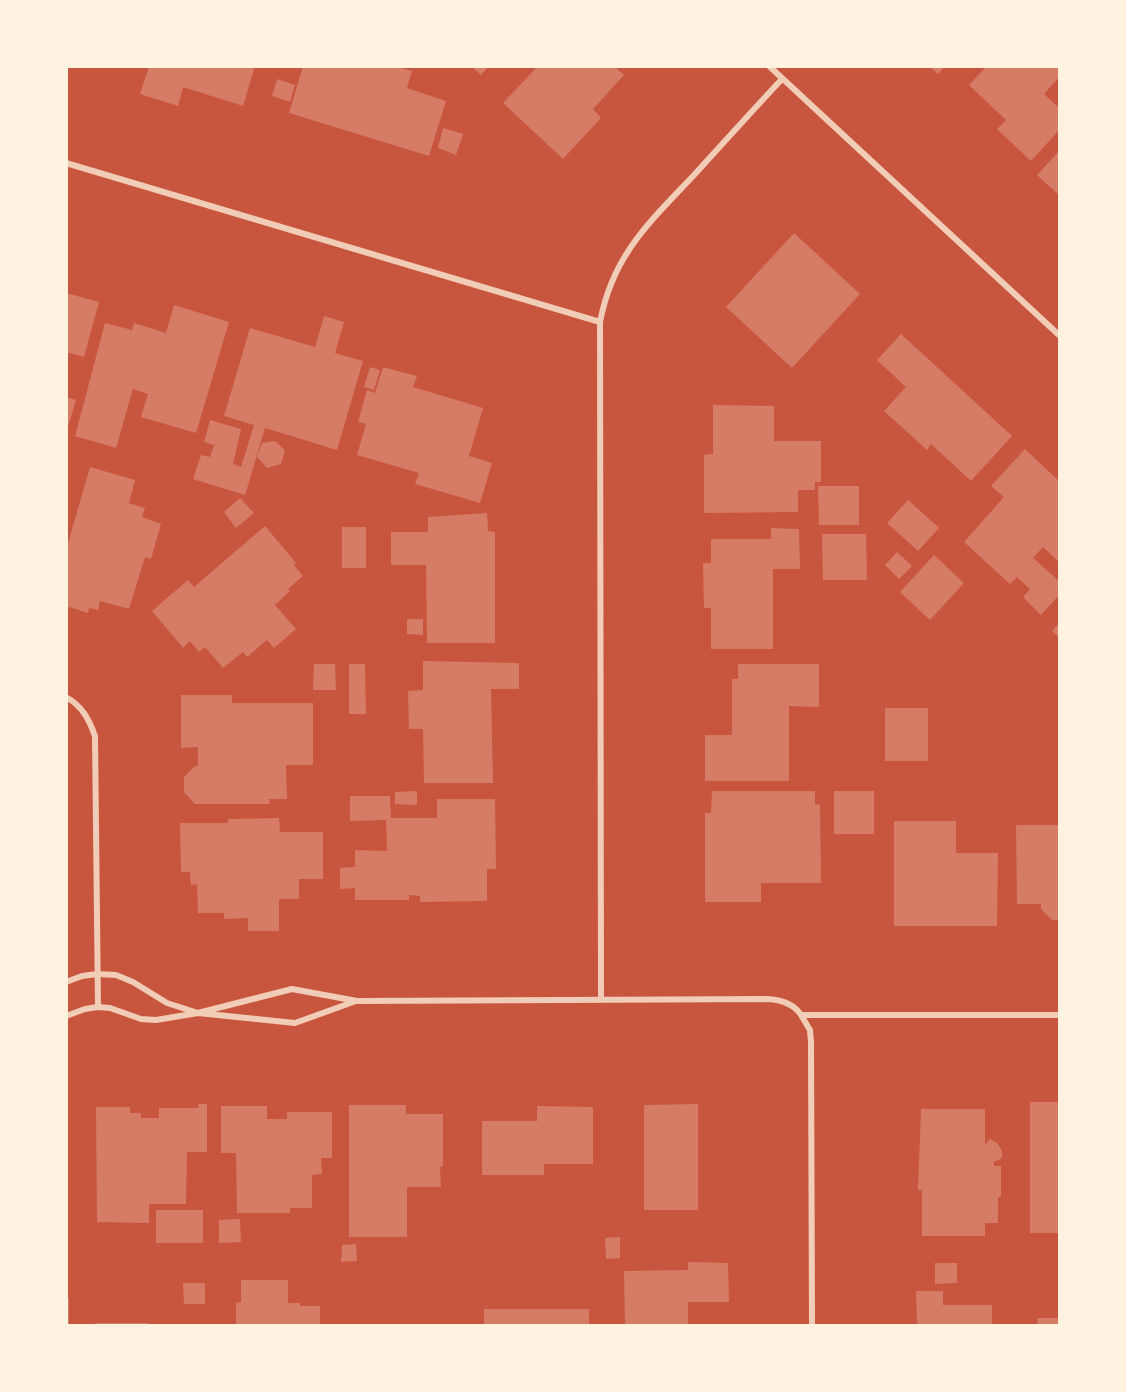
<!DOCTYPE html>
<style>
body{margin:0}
#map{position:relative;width:1126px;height:1392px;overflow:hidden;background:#c8553d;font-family:Overpass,sans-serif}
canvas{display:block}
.frame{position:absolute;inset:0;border:68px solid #fff3e0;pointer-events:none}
</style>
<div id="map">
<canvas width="1126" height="1392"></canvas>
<div class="frame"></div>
</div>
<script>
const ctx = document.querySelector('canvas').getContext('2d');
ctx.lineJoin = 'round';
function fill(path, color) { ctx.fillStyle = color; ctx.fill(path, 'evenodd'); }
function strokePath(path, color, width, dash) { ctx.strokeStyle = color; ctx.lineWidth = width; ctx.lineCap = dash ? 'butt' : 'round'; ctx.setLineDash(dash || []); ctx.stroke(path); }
fill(new Path2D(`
 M 149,66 L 255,66 L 243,106 L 183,87 L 178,106 L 140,94 Z
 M 303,66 L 395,66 L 412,71 L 407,88 L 446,101 L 429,156 L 289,113 Z
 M 471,66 L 489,66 L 481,75 Z
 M 538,66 L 614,66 L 624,75 L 593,109 L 601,118 L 563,159 L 503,103 Z
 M 929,66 L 945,66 L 938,74 Z
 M 987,66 L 1060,66 L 1060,76 L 1044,94 L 1060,109 L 1060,129 L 1031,161 L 997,129 L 1006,120 L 969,85 Z
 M 277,79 L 295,85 L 290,102 L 272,96 Z
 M 443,128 L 463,134 L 456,155 L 438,148 Z
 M 1060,150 L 1060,196 L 1037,175 Z
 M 794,233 L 860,294 L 792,368 L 726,307 Z
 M 66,293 L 99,302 L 84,357 L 66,352 Z
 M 174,305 L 229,322 L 196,433 L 141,417 L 148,394 L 133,389 L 116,448 L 75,436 L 105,323 L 132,330 L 134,323 L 166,333 Z
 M 324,316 L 344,322 L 335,353 L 363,361 L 337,450 L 265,428 L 245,495 L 193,479 L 201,455 L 210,457 L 214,445 L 204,442 L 210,420 L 241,429 L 233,464 L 241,467 L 254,425 L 224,416 L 250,328 L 315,347 Z
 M 901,334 L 1012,436 L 971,481 L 931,444 L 927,450 L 884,411 L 906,387 L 877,360 Z
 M 370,367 L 380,370 L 374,390 L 364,387 Z
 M 383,367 L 417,376 L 413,387 L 483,408 L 469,456 L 492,463 L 480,503 L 415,484 L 419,473 L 357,455 L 366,424 L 358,422 L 367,390 L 375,393 Z
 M 66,397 L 76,400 L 67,430 L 66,430 Z
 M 713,405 L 774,406 L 774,441 L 821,441 L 821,482 L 815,482 L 815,490 L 798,490 L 798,512 L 704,513 L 704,455 L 713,454 Z
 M 275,441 L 285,450 L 281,464 L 267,468 L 257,457 L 262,443 Z
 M 1025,449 L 1060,482 L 1060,563 L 1043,547 L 1033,558 L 1060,582 L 1060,594 L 1041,615 L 1023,597 L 1030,589 L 1017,577 L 1010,584 L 964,542 L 1004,497 L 991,486 Z
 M 90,467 L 135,480 L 129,503 L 145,508 L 142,517 L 161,524 L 151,559 L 145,557 L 129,609 L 100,601 L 98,610 L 89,608 L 88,613 L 66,606 L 66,550 Z
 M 818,486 L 859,486 L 859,525 L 819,525 Z
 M 240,498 L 254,513 L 236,528 L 224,512 Z
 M 908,500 L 939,528 L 918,551 L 887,523 Z
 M 487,513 L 488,531 L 495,532 L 495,643 L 427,643 L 426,565 L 391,565 L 391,532 L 428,532 L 428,517 Z
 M 265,526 L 296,563 L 294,565 L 303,576 L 288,589 L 290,591 L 275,605 L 296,629 L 274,648 L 267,640 L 247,657 L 243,652 L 223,668 L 205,647 L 199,652 L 190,641 L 183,648 L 152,611 L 188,580 L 194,587 Z
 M 342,527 L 366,527 L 366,568 L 342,568 Z
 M 771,528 L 799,529 L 800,569 L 773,569 L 773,649 L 711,649 L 711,608 L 704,608 L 703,563 L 711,563 L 711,539 L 771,539 Z
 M 822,534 L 866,534 L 867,580 L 823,580 Z
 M 897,552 L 912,566 L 899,579 L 885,565 Z
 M 934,555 L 964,583 L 930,620 L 900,592 Z
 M 407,619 L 423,619 L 423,635 L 407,634 Z
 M 1060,622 L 1060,638 L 1052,631 Z
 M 423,661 L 519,663 L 519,689 L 491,689 L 493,783 L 424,783 L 423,729 L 409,729 L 408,691 L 423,690 Z
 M 314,664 L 335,664 L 336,690 L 313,690 Z
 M 349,664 L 365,664 L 366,714 L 349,714 Z
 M 738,664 L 819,664 L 819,707 L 789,706 L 789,781 L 705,781 L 705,735 L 732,735 L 732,679 L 738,679 Z
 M 181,695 L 232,695 L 232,703 L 313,703 L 313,765 L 286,765 L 287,799 L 269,799 L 270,804 L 195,804 L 184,792 L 184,777 L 195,766 L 198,766 L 198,747 L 181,748 Z
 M 885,708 L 928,708 L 928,761 L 885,761 Z
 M 417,791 L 417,805 L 395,804 L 395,792 Z
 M 712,791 L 815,791 L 815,804 L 820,805 L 821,883 L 761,883 L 761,902 L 705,902 L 705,813 L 711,813 Z
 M 834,791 L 874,791 L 874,834 L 834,834 Z
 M 350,796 L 390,796 L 391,818 L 437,818 L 437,799 L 495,799 L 496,869 L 487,869 L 487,901 L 420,902 L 420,896 L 409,895 L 409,900 L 355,900 L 355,888 L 340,889 L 340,868 L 355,867 L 355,850 L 387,851 L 386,820 L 350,821 Z
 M 279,818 L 280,832 L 323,832 L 323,879 L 299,879 L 299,899 L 279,899 L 279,931 L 248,931 L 248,918 L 224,919 L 224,913 L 198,913 L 197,884 L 191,885 L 190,872 L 181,872 L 180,823 L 228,823 L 228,819 Z
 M 894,821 L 956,821 L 956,853 L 998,853 L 997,926 L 894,926 Z
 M 1016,825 L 1060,825 L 1060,920 L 1052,920 L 1041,909 L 1041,904 L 1017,904 Z
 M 1030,1102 L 1060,1102 L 1060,1233 L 1030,1233 Z
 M 198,1104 L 207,1104 L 207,1152 L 187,1152 L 186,1204 L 149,1204 L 149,1223 L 97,1222 L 96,1107 L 130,1107 L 130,1113 L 141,1113 L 141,1118 L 159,1118 L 159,1108 L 199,1108 Z
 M 698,1104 L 698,1210 L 644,1210 L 644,1105 Z
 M 349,1105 L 406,1105 L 406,1114 L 443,1114 L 443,1166 L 440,1167 L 441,1187 L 407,1187 L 407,1237 L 349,1237 Z
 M 221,1106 L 267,1106 L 267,1119 L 287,1119 L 287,1112 L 332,1112 L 332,1158 L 321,1158 L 322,1174 L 312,1175 L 312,1208 L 290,1208 L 290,1213 L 237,1213 L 236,1153 L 221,1153 Z
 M 537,1106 L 593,1107 L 593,1164 L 544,1164 L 544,1175 L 482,1175 L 482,1121 L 537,1121 Z
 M 921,1109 L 985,1109 L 985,1145 L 990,1139 L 998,1144 L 1002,1151 L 1002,1158 L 994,1162 L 994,1166 L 1001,1166 L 1001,1197 L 998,1197 L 998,1223 L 985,1223 L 985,1236 L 922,1236 L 922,1190 L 918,1190 Z
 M 156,1210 L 203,1210 L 203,1243 L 156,1243 Z
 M 240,1219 L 241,1242 L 219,1243 L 219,1220 Z
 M 620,1237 L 620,1258 L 606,1259 L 605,1238 Z
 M 356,1244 L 357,1261 L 341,1262 L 342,1245 Z
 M 688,1262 L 728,1263 L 729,1302 L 688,1302 L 688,1326 L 625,1326 L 624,1271 L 688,1270 Z
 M 935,1263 L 957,1263 L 957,1283 L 935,1284 Z
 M 241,1280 L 288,1280 L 288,1303 L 300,1303 L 300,1306 L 320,1306 L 320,1326 L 236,1326 L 236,1303 L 241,1302 Z
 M 183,1283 L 205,1283 L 205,1304 L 184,1304 Z
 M 916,1291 L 943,1291 L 943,1305 L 992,1305 L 992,1326 L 917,1326 Z
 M 66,1298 L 69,1298 L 69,1326 L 66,1326 Z
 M 484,1309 L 589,1309 L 589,1326 L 484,1326 Z
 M 1037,1318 L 1060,1318 L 1060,1326 L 1038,1326 Z
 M 95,1323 L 148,1323 L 148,1326 L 95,1326 Z`), '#d67c66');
strokePath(new Path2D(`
 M 769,66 L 1060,336
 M 66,163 L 600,322
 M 66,697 C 82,706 89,719 95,736 L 98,1007
 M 66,982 L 82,976 L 97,974 L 116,975 L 133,982 L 167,1003 L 198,1013 L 292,989 L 357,1001 L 768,999 C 781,1000 794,1004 801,1015 L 1060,1015
 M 601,1000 L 600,322 C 613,254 650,222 695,174 C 724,142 753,110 782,79
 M 801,1015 L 810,1030 L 811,1042 L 812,1326
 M 66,1016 L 85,1009 L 98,1007 L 110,1008 L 141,1019 L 156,1020 L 198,1013 L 295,1023 L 356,1001`), '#f1ccb7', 6);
</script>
